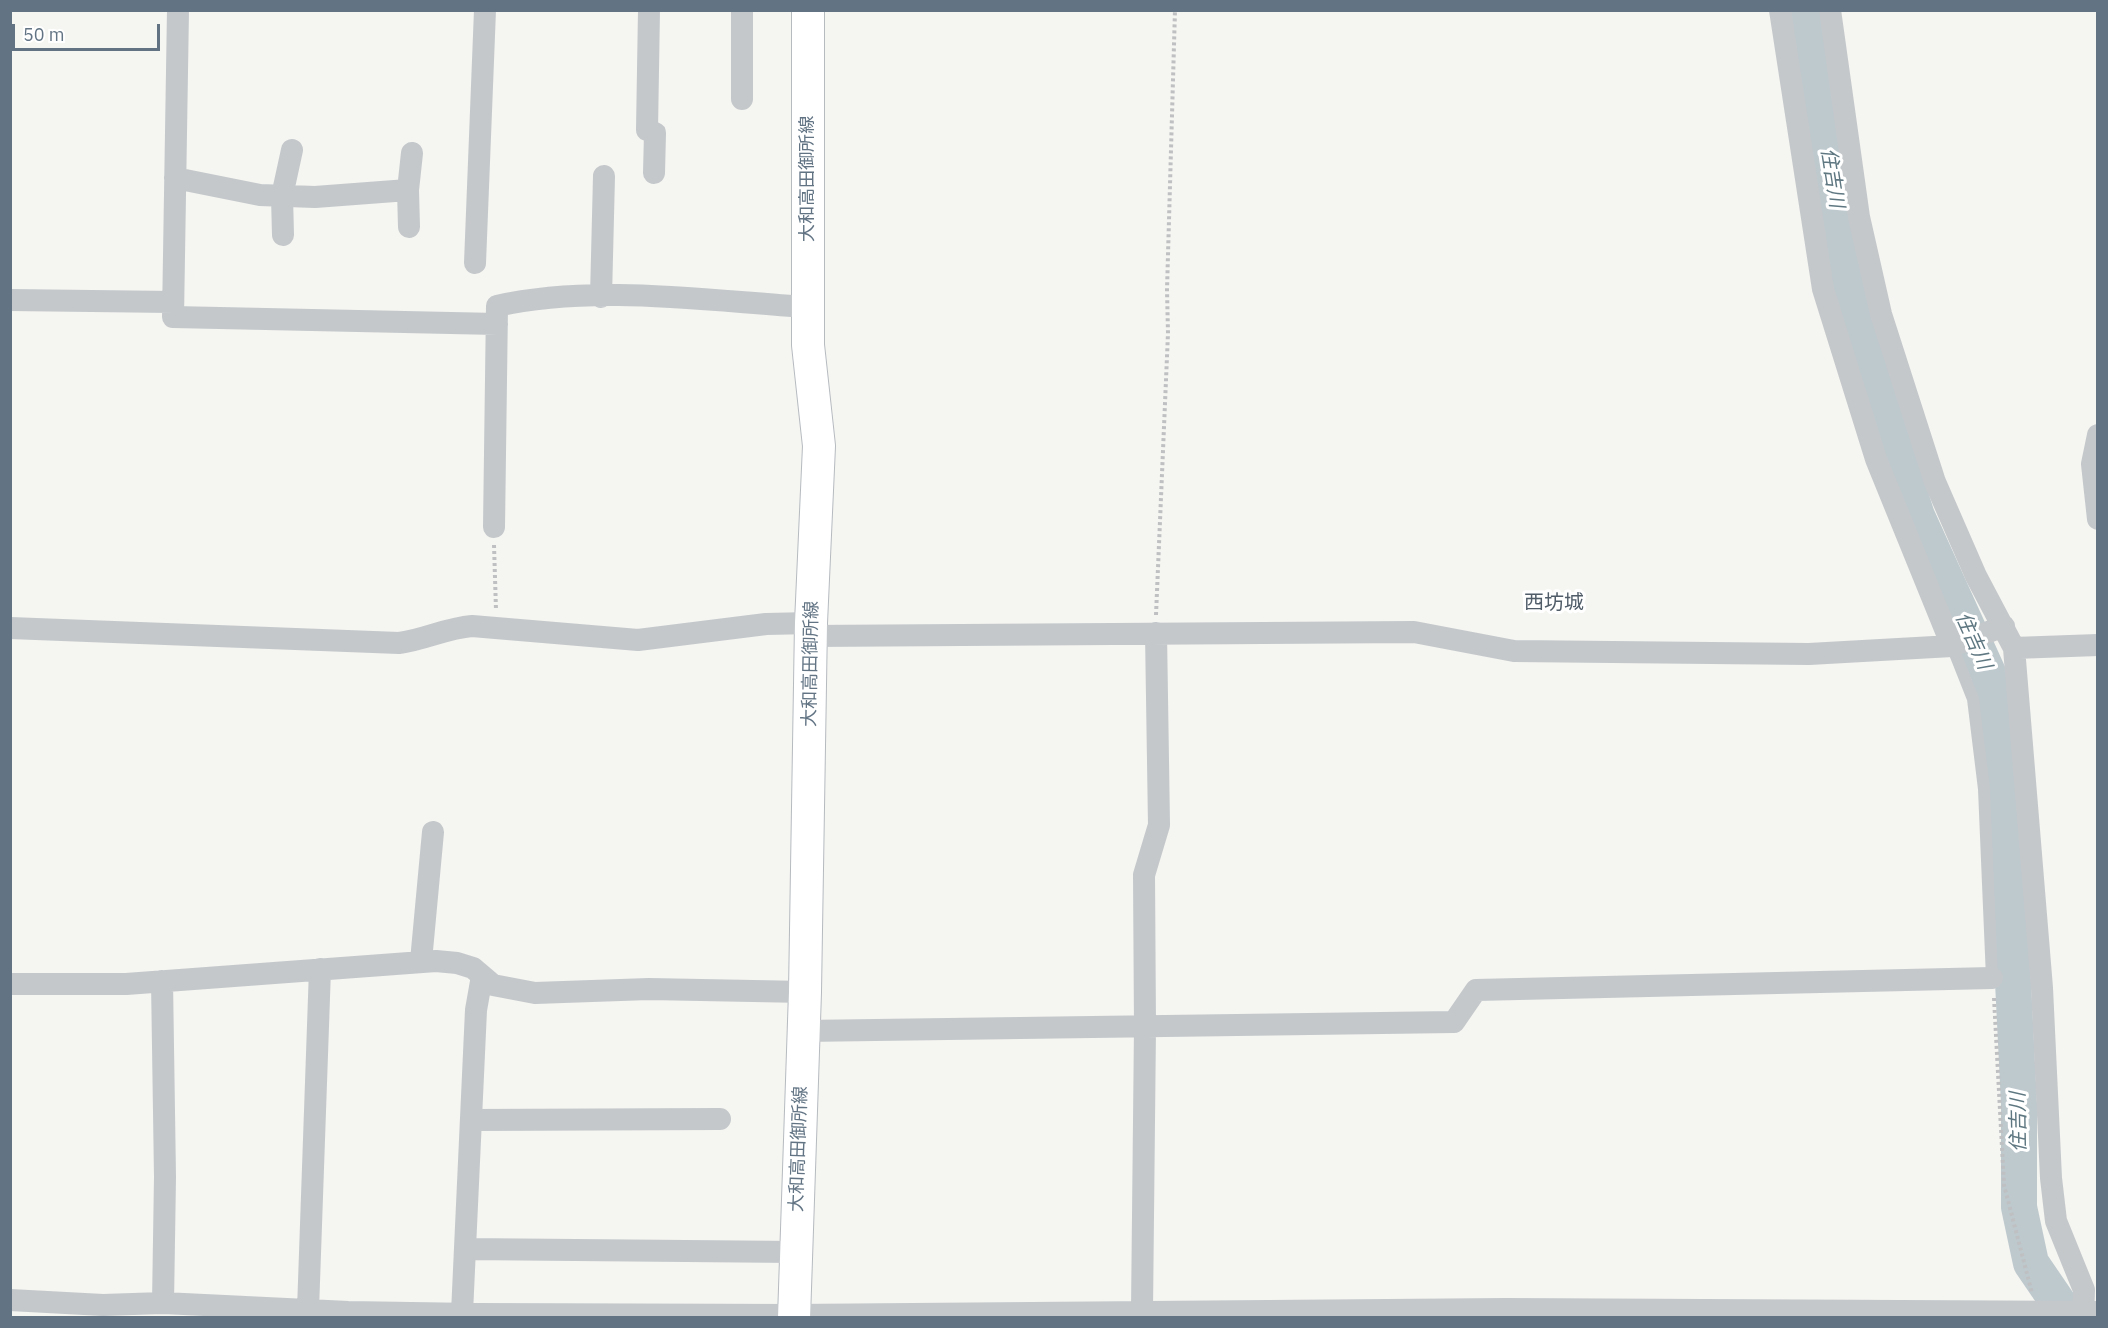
<!DOCTYPE html>
<meta charset="utf-8">
<style>
body{margin:0}
#map{position:relative;width:2108px;height:1328px;overflow:hidden;background:#f5f5f1;font-family:"IBM Plex Sans",sans-serif}
canvas{display:block}
.frame{position:absolute;inset:0;border:12px solid #627484;pointer-events:none}
.scale{position:absolute;left:12px;top:24px;width:148px;height:27px;box-sizing:border-box;border:3px solid #627484;border-top:0;padding-left:8px;font-size:18px;line-height:21px;white-space:nowrap;color:#627484;-webkit-text-stroke:4px #fff;paint-order:stroke}
</style>
<div id="map">
<canvas width="2108" height="1328"></canvas>
<div class="frame"></div>
<div class="scale">50 m</div>
</div>
<script>
const ctx = document.querySelector('canvas').getContext('2d');
ctx.lineJoin = 'round';
function strokePath(path, color, width, dash) { ctx.strokeStyle = color; ctx.lineWidth = width; ctx.lineCap = dash ? 'butt' : 'round'; ctx.setLineDash(dash || []); ctx.stroke(path); }
function drawText(font, color, halo, rows, align = 'center') {
  ctx.font = font + ' "IBM Plex Sans","Noto Sans JP",sans-serif'; ctx.lineWidth = 6; ctx.setLineDash([]); ctx.textBaseline = 'middle'; ctx.strokeStyle = halo; ctx.fillStyle = color; for (const [text, x, y, turn = 0] of rows) {
    ctx.save(); ctx.translate(x, y); ctx.rotate((+turn || 0) * Math.PI / 180); ctx.textAlign = isNaN(turn) ? turn : align; if (halo) ctx.strokeText(text, 0, 0); ctx.fillText(text, 0, 0); ctx.restore();
  }
}
strokePath(new Path2D(`
 M 1805,10 L 1822,109 L 1841,253 L 1852,307 L 1871,374 L 1917,516 L 1989,675 L 2003,777 L 2019,1104 L 2019,1207 L 2031,1263 L 2059,1304 L 2063,1318`), '#bec9ce', 36);
const secondary = new Path2D(`
 M 794,1318 L 805,992 L 811,623 L 819,446 L 808,345 L 808,10`);
strokePath(secondary, '#b6bbc0', 34);
strokePath(new Path2D(`
 M 494,545 L 496,610
 M 1156,615 L 1168,333 L 1167,290 L 1175,10
 M 1994,998 L 2004,1185 L 2032,1293`), '#bec0c2', 4, [3, 3]);
strokePath(new Path2D(`
 M 1952,646 L 1973,699 L 1984,789 L 1992,978`), '#c4c8cb', 12);
strokePath(new Path2D(`
 M 178,10 L 173,317 L 497,324
 M 649,10 L 647,130 L 655,133 L 654,173
 M 1780,10 L 1823,289 L 1876,459 L 1952,646
 M 1830,10 L 1859,217 L 1881,314 L 1935,482 L 1976,576 L 2014,648 L 2042,988 L 2051,1178 L 2056,1221 L 2084,1290 L 2083,1318
 M 742,99 L 742,10
 M 175,178 L 260,195 L 315,197 L 408,190
 M 409,227 L 408,190 L 412,153
 M 283,235 L 282,196 L 292,150
 M 475,263 L 485,10
 M 601,297 L 604,176
 M 10,300 L 173,302
 M 2098,435 L 2092,464 L 2098,519
 M 494,527 L 497,306 C 594,284 708,301 807,307
 M 10,628 L 399,643 C 424,640 446,628 472,626 L 638,640 L 766,624 L 811,623
 M 811,636 L 1414,632 L 1514,651 L 1809,654 L 1952,646 L 2004,626
 M 2014,648 L 2098,645
 M 421,961 L 433,832
 M 162,981 L 165,1177 L 163,1303
 M 10,984 L 126,984 L 436,961 L 457,963 L 473,968 L 493,985 L 535,993 L 649,989 L 805,992
 M 803,1031 L 1454,1022 L 1476,990 L 1992,978
 M 471,1120 L 720,1119
 M 465,1249 L 796,1252
 M 10,1300 L 103,1305 L 163,1303 L 348,1312 L 474,1314 L 794,1315 L 1506,1309 L 2098,1312
 M 308,1310 L 320,969
 M 1142,1310 L 1145,1027 L 1144,875 L 1159,825 L 1156,633
 M 462,1313 L 476,1010 L 482,976`), '#c4c8cb', 22);
strokePath(secondary, '#fff', 32);
drawText('18px', '#627484', '#fff', [
 ["大和高田御所線",808,179,-90],
 ["大和高田御所線",811,664,-89],
 ["大和高田御所線",799,1149,-88]
]);
drawText('italic 20px', '#5e7781', '#fff', [
 ["住吉川",1832,178,81],
 ["住吉川",1973,641,66],
 ["住吉川",2019,1122,-91]
]);
drawText('20px', '#505d69', '#fff', [
 ["西坊城",1554,603]
]);
</script>
